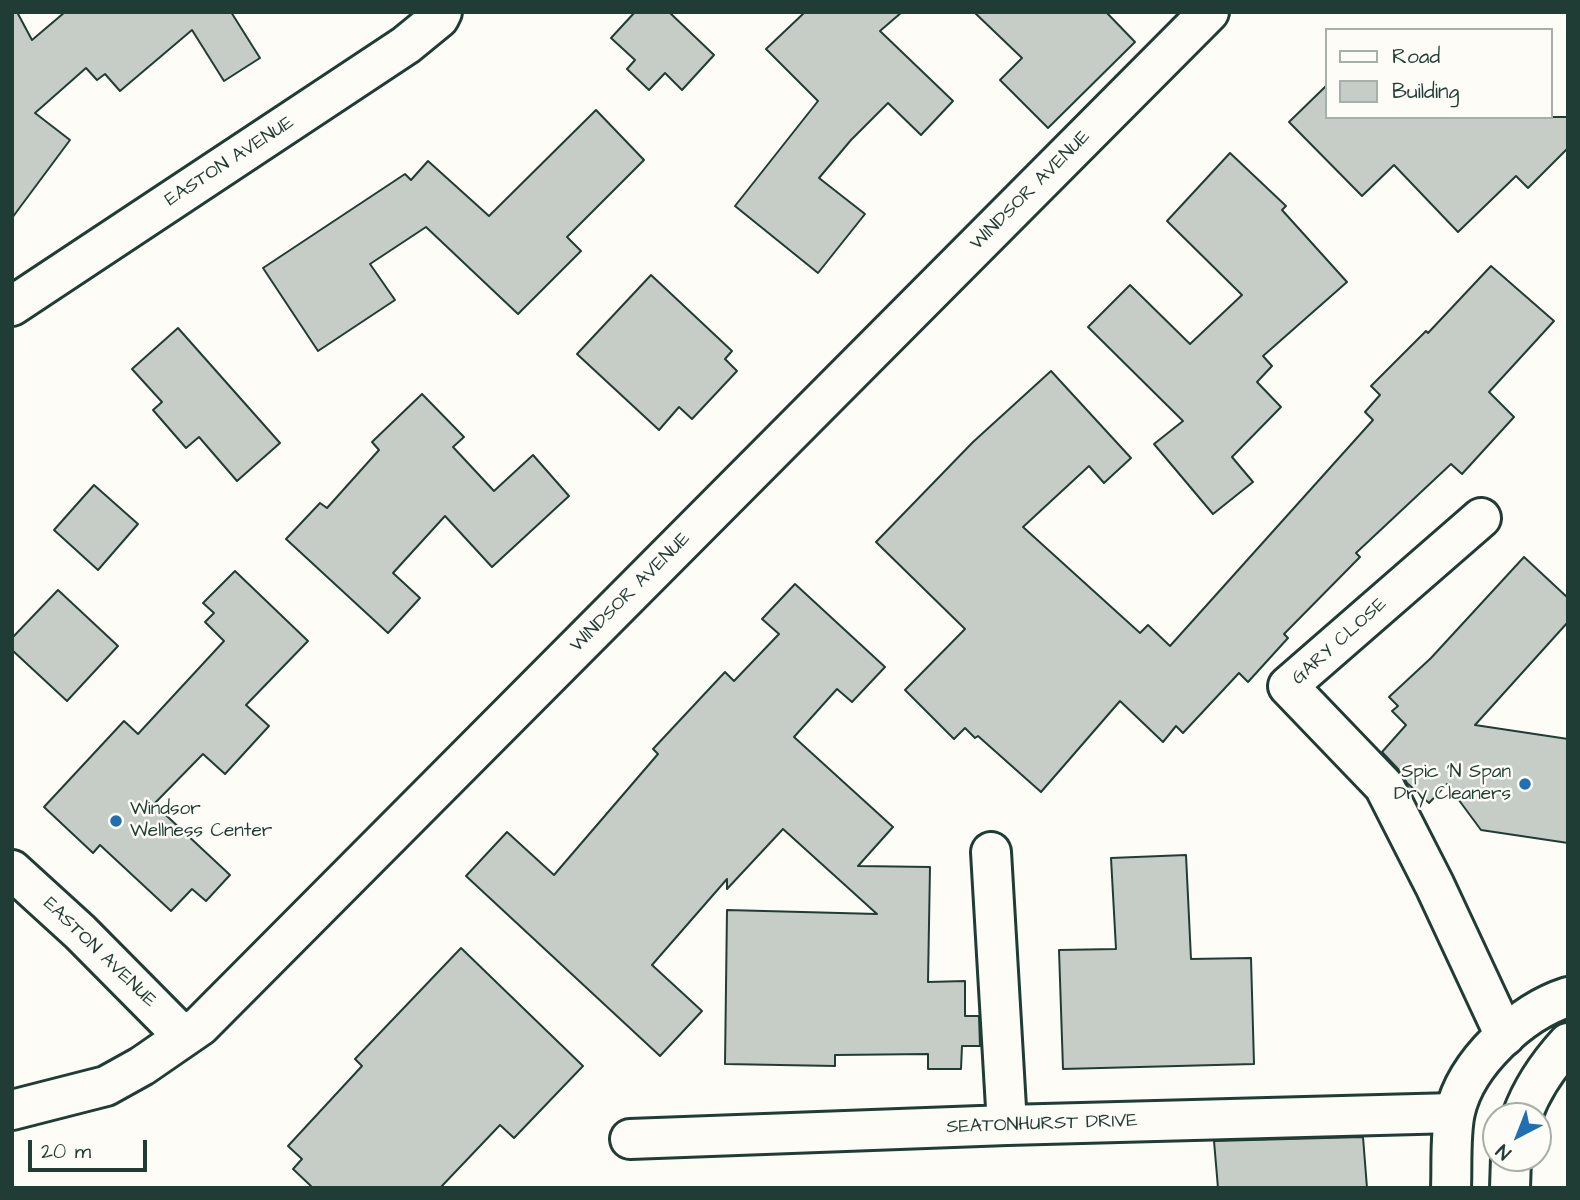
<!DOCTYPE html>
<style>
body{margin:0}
#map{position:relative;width:1580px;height:1200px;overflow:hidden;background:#fdfcf7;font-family:"Architects Daughter",sans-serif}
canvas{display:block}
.frame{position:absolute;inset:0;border:14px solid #1f3d34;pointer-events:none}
.legend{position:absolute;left:1325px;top:28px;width:228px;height:91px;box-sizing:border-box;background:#fdfcf7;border:2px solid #a4b0a9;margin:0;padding:9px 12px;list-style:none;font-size:21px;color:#1f3d34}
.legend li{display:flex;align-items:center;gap:14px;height:35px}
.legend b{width:35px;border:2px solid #a4b0a9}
.north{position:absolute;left:1482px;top:1102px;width:70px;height:70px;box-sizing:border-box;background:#fdfcf7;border:2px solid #a4b0a9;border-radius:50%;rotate:222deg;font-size:19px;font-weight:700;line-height:28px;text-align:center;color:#1f3d34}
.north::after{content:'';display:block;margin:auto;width:24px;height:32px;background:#1f6fb2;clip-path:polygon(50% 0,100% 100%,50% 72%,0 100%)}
.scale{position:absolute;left:28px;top:1140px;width:119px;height:32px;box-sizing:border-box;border:4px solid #1f3d34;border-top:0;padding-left:9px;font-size:21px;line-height:24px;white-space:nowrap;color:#1f3d34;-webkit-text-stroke:5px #fdfcf7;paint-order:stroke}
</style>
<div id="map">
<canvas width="1580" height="1200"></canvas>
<div class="frame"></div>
<ul class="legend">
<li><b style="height:9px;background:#fdfcf7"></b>Road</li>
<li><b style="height:19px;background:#c6cdc7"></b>Building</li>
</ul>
<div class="north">N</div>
<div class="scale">20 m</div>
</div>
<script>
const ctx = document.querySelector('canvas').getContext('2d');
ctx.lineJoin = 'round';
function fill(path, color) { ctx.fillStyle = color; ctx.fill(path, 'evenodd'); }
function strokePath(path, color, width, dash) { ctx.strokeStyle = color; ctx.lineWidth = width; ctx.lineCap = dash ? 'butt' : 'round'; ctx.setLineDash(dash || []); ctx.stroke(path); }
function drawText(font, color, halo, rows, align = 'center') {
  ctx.font = font + ' "Architects Daughter",sans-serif'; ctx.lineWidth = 5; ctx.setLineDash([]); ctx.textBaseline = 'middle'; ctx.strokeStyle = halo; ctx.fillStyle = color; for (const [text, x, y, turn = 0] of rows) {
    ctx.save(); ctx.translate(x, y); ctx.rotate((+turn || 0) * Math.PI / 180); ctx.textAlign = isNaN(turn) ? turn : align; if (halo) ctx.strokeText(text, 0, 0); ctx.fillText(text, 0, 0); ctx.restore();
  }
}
const building = new Path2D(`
 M 12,12 L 17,12 L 32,40 L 65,12 L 231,12 L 260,58 L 224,81 L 192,30 L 120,91 L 105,74 L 97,80 L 86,68 L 35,113 L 70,140 L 12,218 Z
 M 635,12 L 669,12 L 714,55 L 682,90 L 665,73 L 649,90 L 627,69 L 635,60 L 611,38 Z
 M 805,12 L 902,12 L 880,31 L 953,101 L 921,135 L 888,103 L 851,140 L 819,178 L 865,214 L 818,273 L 735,206 L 818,101 L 766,49 Z
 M 974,12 L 1106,12 L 1135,42 L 1048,128 L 1000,80 L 1022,58 Z
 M 1326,86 L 1326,117 L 1568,117 L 1568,148 L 1528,188 L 1516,176 L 1458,232 L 1394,165 L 1362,196 L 1289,122 Z
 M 596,110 L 644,160 L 567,237 L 581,251 L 518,314 L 426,227 L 370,264 L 395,300 L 318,351 L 263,268 L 405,174 L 411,180 L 428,161 L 489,216 Z
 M 1230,153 L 1286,206 L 1282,210 L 1347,282 L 1263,356 L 1272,366 L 1257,382 L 1281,407 L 1232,457 L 1253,482 L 1213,514 L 1154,444 L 1183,421 L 1088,327 L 1130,285 L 1190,344 L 1242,295 L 1167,221 Z
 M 1491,266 L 1554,321 L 1489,392 L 1514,417 L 1462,474 L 1451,464 L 1356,553 L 1360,557 L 1284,634 L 1288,638 L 1248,682 L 1239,673 L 1183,733 L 1176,726 L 1163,742 L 1120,701 L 1041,792 L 978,736 L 975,738 L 965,728 L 954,739 L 905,690 L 965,629 L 876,542 L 973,442 L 1051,371 L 1131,458 L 1104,483 L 1089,466 L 1023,527 L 1140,633 L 1148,625 L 1170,646 L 1373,420 L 1365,412 L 1380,395 L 1371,386 L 1426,331 L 1428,333 Z
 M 651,275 L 732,351 L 725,359 L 737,371 L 692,419 L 679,407 L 659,430 L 577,354 Z
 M 178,328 L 280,443 L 237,481 L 199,437 L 186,448 L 153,410 L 162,402 L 132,369 Z
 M 422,394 L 464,437 L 453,447 L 494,491 L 533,455 L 569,496 L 492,567 L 445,516 L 393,573 L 420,598 L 388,633 L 286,539 L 320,503 L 327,508 L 379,450 L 372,442 Z
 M 94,485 L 138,524 L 98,570 L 54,530 Z
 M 1524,557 L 1568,598 L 1568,622 L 1475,725 L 1568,739 L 1568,843 L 1481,830 L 1447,784 L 1429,803 L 1407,783 L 1400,771 L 1382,752 L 1406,725 L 1392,711 L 1398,706 L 1389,697 L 1431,658 Z
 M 235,571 L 308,641 L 246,705 L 269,726 L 225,774 L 203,754 L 154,804 L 230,875 L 206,901 L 192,889 L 171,911 L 100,845 L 93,853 L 44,807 L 124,721 L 138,734 L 224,641 L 205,622 L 214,613 L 203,603 Z
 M 795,584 L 885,667 L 852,702 L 837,689 L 794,737 L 893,827 L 858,866 L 930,867 L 928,982 L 965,981 L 965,1016 L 979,1016 L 980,1046 L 962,1046 L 961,1069 L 928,1069 L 928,1054 L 835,1055 L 835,1066 L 725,1064 L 727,910 L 877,914 L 783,829 L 727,889 L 727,879 L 652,965 L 702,1011 L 660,1056 L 466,876 L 507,832 L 554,875 L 658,754 L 653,749 L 725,672 L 734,681 L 779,634 L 762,619 Z
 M 58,590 L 118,646 L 67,701 L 12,650 L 12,638 Z
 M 1186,855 L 1191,959 L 1251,958 L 1254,1064 L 1063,1069 L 1059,950 L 1116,949 L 1111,858 Z
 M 461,948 L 583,1066 L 514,1138 L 500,1125 L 440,1188 L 313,1188 L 293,1169 L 302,1159 L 288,1146 L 362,1066 L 355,1059 Z
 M 1363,1137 L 1367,1188 L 1218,1188 L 1214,1141 Z`);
fill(building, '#c6cdc7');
strokePath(building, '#1f3d34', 2);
const minor = new Path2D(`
 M 12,306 L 406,45 L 439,18 L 442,12
 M 1481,518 L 1288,686 L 1384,786 L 1435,886 L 1505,1036
 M 991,852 L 1007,1125
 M 12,870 L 80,932 L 184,1037
 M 12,1110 L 106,1086 L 142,1066 L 200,1026 L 1209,12
 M 630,1139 L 1007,1125 L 1454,1113`);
const major = new Path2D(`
 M 1522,1116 C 1532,1088 1548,1065 1568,1043
 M 1451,1188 C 1452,1165 1450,1134 1455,1112 C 1466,1063 1521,1012 1568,997
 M 1510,1188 L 1511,1158`);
strokePath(minor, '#1f3d34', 44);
strokePath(major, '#1f3d34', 44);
strokePath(minor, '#fdfcf7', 38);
strokePath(major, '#fdfcf7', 38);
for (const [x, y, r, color] of [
 [1525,784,7,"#1f6fb2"],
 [116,821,7,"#1f6fb2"]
]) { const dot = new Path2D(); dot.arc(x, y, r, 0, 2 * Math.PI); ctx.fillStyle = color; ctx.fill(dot); strokePath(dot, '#fdfcf7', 2.5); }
drawText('19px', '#1f3d34', '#fdfcf7', [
 ["EASTON AVENUE",230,162,-33],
 ["WINDSOR AVENUE",1031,191,-45],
 ["WINDSOR AVENUE",631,593,-45],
 ["GARY CLOSE",1340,642,-42],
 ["EASTON AVENUE",99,953,44],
 ["SEATONHURST DRIVE",1042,1125,-2]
]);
drawText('19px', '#1f3d34', '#fdfcf7', [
 ["Spic 'N Span",1511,773],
 ["Dry Cleaners",1511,795],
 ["Windsor",130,810,"left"],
 ["Wellness Center",130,832,"left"]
], 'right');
</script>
